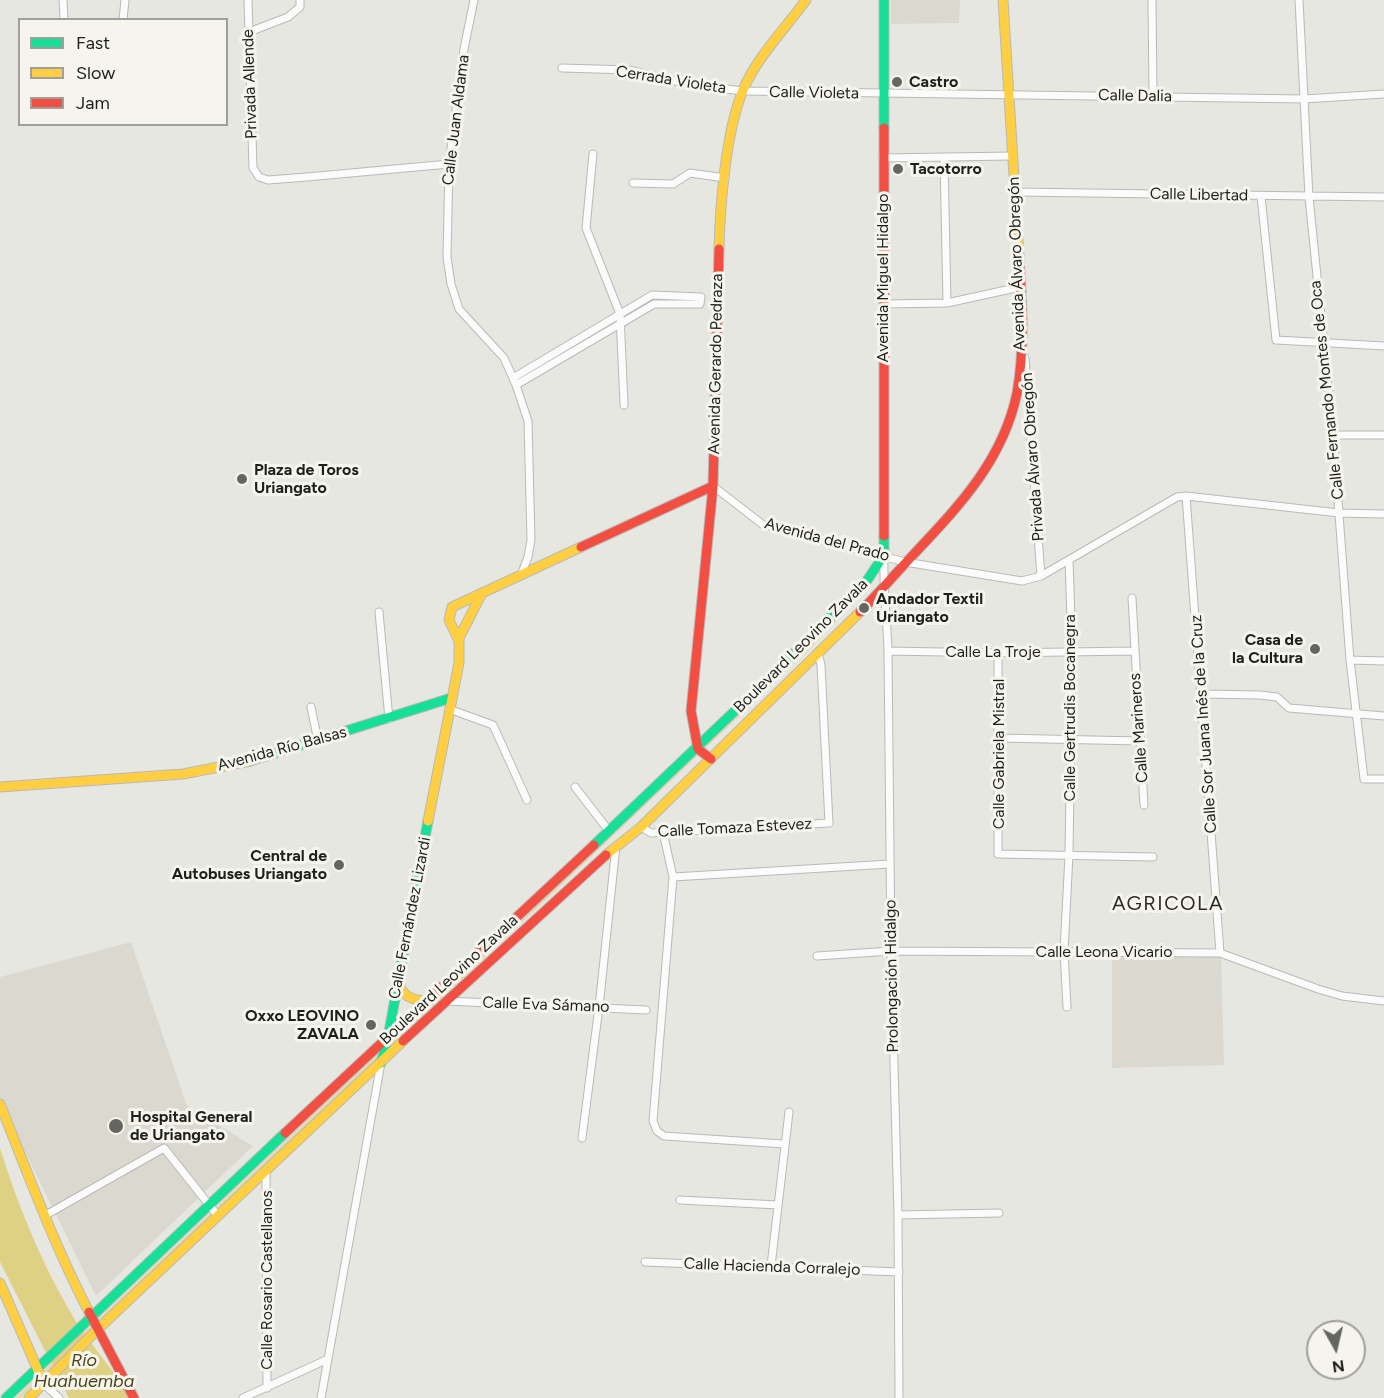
<!DOCTYPE html>
<meta charset="utf-8">
<style>
body{margin:0}
#map{position:relative;width:1384px;height:1398px;overflow:hidden;background:#e7e7e2;font-family:Figtree,sans-serif}
canvas{display:block}
.legend{position:absolute;left:18px;top:18px;width:210px;height:108px;box-sizing:border-box;background:#f6f5ed;border:2px solid #a09f99;margin:0;padding:8px 10px;list-style:none;font-size:18px;color:#1f1f1c}
.legend li{display:flex;align-items:center;gap:12px;height:30px}
.legend b{width:30px;border:2px solid #a09f99}
.north{position:absolute;left:1306px;top:1320px;width:60px;height:60px;box-sizing:border-box;background:#f6f5ed;border:2px solid #a09f99;border-radius:50%;rotate:172deg;font-size:16px;font-weight:700;line-height:24px;text-align:center;color:#1f1f1c}
.north::after{content:'';display:block;margin:auto;width:21px;height:27px;background:#656561;clip-path:polygon(50% 0,100% 100%,50% 72%,0 100%)}
</style>
<div id="map">
<canvas width="1384" height="1398"></canvas>
<ul class="legend">
<li><b style="height:8px;background:#16e098"></b>Fast</li>
<li><b style="height:8px;background:#ffcf43"></b>Slow</li>
<li><b style="height:8px;background:#f24e42"></b>Jam</li>
</ul>
<div class="north">N</div>
</div>
<script>
const ctx = document.querySelector('canvas').getContext('2d');
ctx.lineJoin = 'round';
function fill(path, color) { ctx.fillStyle = color; ctx.fill(path, 'evenodd'); }
function strokePath(path, color, width, dash) { ctx.strokeStyle = color; ctx.lineWidth = width; ctx.lineCap = dash ? 'butt' : 'round'; ctx.setLineDash(dash || []); ctx.stroke(path); }
function drawText(font, color, halo, rows, align = 'center') {
  ctx.font = font + ' Figtree,sans-serif'; ctx.lineWidth = 6; ctx.setLineDash([]); ctx.textBaseline = 'middle'; ctx.strokeStyle = halo; ctx.fillStyle = color; for (const [text, x, y, turn = 0] of rows) {
    ctx.save(); ctx.translate(x, y); ctx.rotate((+turn || 0) * Math.PI / 180); ctx.textAlign = isNaN(turn) ? turn : align; if (halo) ctx.strokeText(text, 0, 0); ctx.fillText(text, 0, 0); ctx.restore();
  }
}
fill(new Path2D(`
 M 891,0 L 960,0 L 959,23 L 891,24 Z
 M 131,942 L 187,1106 L 253,1146 L 96,1296 L 0,1101 L 0,977 Z
 M 1112,949 L 1221,951 L 1224,1065 L 1112,1068 Z`), '#dbd9cf');
fill(new Path2D(`
 M 870,582 L 870,585 L 812,647 L 21,1398 L 15,1398 L 621,822 Z`), '#e2dab1');
fill(new Path2D(`
 M 0,1148 C 17,1203 39,1257 68,1308 C 85,1339 112,1366 130,1398 L 69,1398 L 0,1262 Z`), '#dfd184');
const street = new Path2D(`
 M 63,0 L 64,20
 M 248,0 L 253,168 L 259,177 L 268,180 L 307,177 L 449,164
 M 474,0 L 464,49 L 449,164 L 447,257 L 451,284 L 459,309 L 504,358 L 516,385 L 528,421 L 531,540 L 528,557 L 521,575
 M 1152,0 L 1153,96
 M 1299,0 L 1309,197 L 1333,435 L 1350,660 L 1364,779 L 1384,779
 M 123,20 L 125,0
 M 249,32 L 288,17 L 300,7 L 300,0
 M 562,68 L 629,70 L 692,85 L 743,91 L 1304,99 L 1384,94
 M 593,154 L 586,228 L 620,314 L 624,405
 M 944,157 L 947,303
 M 883,158 L 1012,156
 M 633,183 L 673,184 L 690,173 L 725,178
 M 1015,192 L 1384,197
 M 1261,196 L 1276,340 L 1384,346
 M 883,304 L 947,303 L 1020,287
 M 1025,358 L 1041,576
 M 513,378 L 652,295 L 701,297 L 700,304 L 654,304 L 516,385
 M 1333,435 L 1384,435
 M 713,486 L 762,524 L 905,562 L 1022,581 L 1041,576 L 1177,497 L 1186,496 L 1339,513 L 1384,514
 M 1186,496 L 1220,953
 M 884,558 C 883,589 887,619 888,651 L 891,951 L 898,1215 L 899,1398
 M 1132,598 L 1144,805
 M 379,612 L 389,719
 M 888,651 L 998,653 L 1134,651
 M 998,653 L 998,854 L 1153,857
 M 1350,660 L 1384,661
 M 1202,694 L 1260,695 L 1277,697 L 1289,708 L 1384,716
 M 311,707 L 318,741
 M 449,709 L 493,725 L 527,800
 M 999,738 L 1140,741
 M 575,787 L 609,831
 M 641,827 L 651,833 L 829,823 L 821,665 L 818,653
 M 663,832 L 673,877 L 653,1121 L 657,1131 L 664,1136 L 784,1144
 M 673,877 L 890,864
 M 817,956 L 891,951 L 1220,953 L 1318,989 L 1342,996 L 1384,1001
 M 446,1001 L 646,1010
 M 1067,1007 L 1064,951 L 1069,855 L 1072,651 L 1069,560
 M 582,1138 L 599,1007 L 616,846
 M 266,1172 L 267,1388
 M 680,1200 L 778,1205
 M 898,1215 L 999,1213
 M 44,1216 L 164,1148 L 218,1216
 M 645,1262 L 899,1272
 M 771,1266 L 789,1112
 M 44,1384 L 59,1398
 M 243,1398 L 328,1359
 M 321,1398 L 381,1063`);
const fast = new Path2D(`
 M 884,0 L 884,128
 M 250,761 L 451,698
 M 594,845 L 761,686 L 866,582 L 884,555 L 884,536
 M 381,1063 L 388,1037 L 428,821
 M 6,1398 L 285,1133`);
const slow = new Path2D(`
 M 1003,0 L 1019,257
 M 719,249 C 720,205 726,131 743,90 C 757,57 785,29 806,0
 M 459,638 L 481,595
 M 0,787 L 183,774 L 250,761
 M 428,821 L 459,663 L 459,641 L 449,620 L 452,607 L 581,547
 M 606,855 L 641,827 L 860,612
 M 398,979 C 401,998 412,999 428,1002
 M 0,1104 C 28,1174 54,1245 89,1312
 M 0,1283 L 44,1384
 M 29,1398 L 97,1330 L 403,1041`);
const jam = new Path2D(`
 M 884,128 L 884,536
 M 581,547 L 713,486
 M 860,612 C 878,594 895,574 913,555 C 958,507 1003,461 1017,393 C 1025,349 1022,302 1019,257
 M 711,759 L 698,749 L 691,711 L 713,486 L 719,249
 M 403,1041 L 606,855
 M 285,1133 L 594,845
 M 89,1312 L 134,1398`);
strokePath(street, '#b9b9b6', 9);
strokePath(fast, '#b9b9b6', 11);
strokePath(slow, '#b9b9b6', 11);
strokePath(jam, '#b9b9b6', 11);
strokePath(street, '#fbfbfb', 7);
strokePath(fast, '#16e098', 9);
strokePath(slow, '#ffcf43', 9);
strokePath(jam, '#f24e42', 9);
for (const [x, y, r, color] of [
 [897,82,6,"#656561"],
 [898,169,6,"#656561"],
 [242,479,6,"#656561"],
 [864,608,6,"#656561"],
 [1315,649,6,"#656561"],
 [339,865,6,"#656561"],
 [371,1025,6,"#656561"],
 [116,1126,8,"#656561"]
]) { const dot = new Path2D(); dot.arc(x, y, r, 0, 2 * Math.PI); ctx.fillStyle = color; ctx.fill(dot); strokePath(dot, '#f6f5ed', 2); }
drawText('16px', '#1f1f1c', '#f6f5ed', [
 ["Cerrada Violeta",671,80,9],
 ["Privada Allende",250,84,-92],
 ["Calle Violeta",814,93,1],
 ["Calle Dalia",1135,96,1],
 ["Calle Juan Aldama",456,120,-83],
 ["Calle Libertad",1199,195,1],
 ["Avenida Álvaro Obregón",1017,264,-92],
 ["Avenida Miguel Hidalgo",883,278,-90],
 ["Avenida Gerardo Pedraza",716,364,-89],
 ["Calle Fernando Montes de Oca",1327,390,-96],
 ["Privada Álvaro Obregón",1033,457,-94],
 ["Avenida del Prado",827,540,15],
 ["Boulevard Leovino Zavala",801,646,-45],
 ["Calle La Troje",993,652],
 ["Calle Gertrudis Bocanegra",1070,708,-90],
 ["Calle Sor Juana Inés de la Cruz",1204,724,-94],
 ["Calle Marineros",1139,728,-94],
 ["Avenida Río Balsas",282,749,-15],
 ["Calle Gabriela Mistral",999,754,-90],
 ["Calle Tomaza Estevez",735,828,-3],
 ["Calle Fernández Lizardi",410,918,-79],
 ["Calle Leona Vicario",1104,952],
 ["Prolongación Hidalgo",892,976,-91],
 ["Boulevard Leovino Zavala",449,980,-43],
 ["Calle Eva Sámano",546,1005,2],
 ["Calle Hacienda Corralejo",772,1267,2],
 ["Calle Rosario Castellanos",267,1280,-90]
]);
drawText('bold 16px', '#1f1f1c', '#f6f5ed', [
 ["Castro",909,82],
 ["Tacotorro",910,169],
 ["Plaza de Toros",254,470],
 ["Uriangato",254,488],
 ["Andador Textil",876,599],
 ["Uriangato",876,617],
 ["Casa de",1303,640,"right"],
 ["la Cultura",1303,658,"right"],
 ["Central de",327,856,"right"],
 ["Autobuses Uriangato",327,874,"right"],
 ["Oxxo LEOVINO",359,1016,"right"],
 ["ZAVALA",359,1034,"right"],
 ["Hospital General",130,1117],
 ["de Uriangato",130,1135]
], 'left');
drawText('italic 18px', '#4d4518', '#f6f5ed', [
 ["Río",84,1361],
 ["Huahuemba",84,1382]
]);
ctx.letterSpacing = '1.5px';
drawText('20px', '#2c2b25', '#f6f5ed', [
 ["AGRICOLA",1168,904]
]);
ctx.letterSpacing = '0px';
</script>
